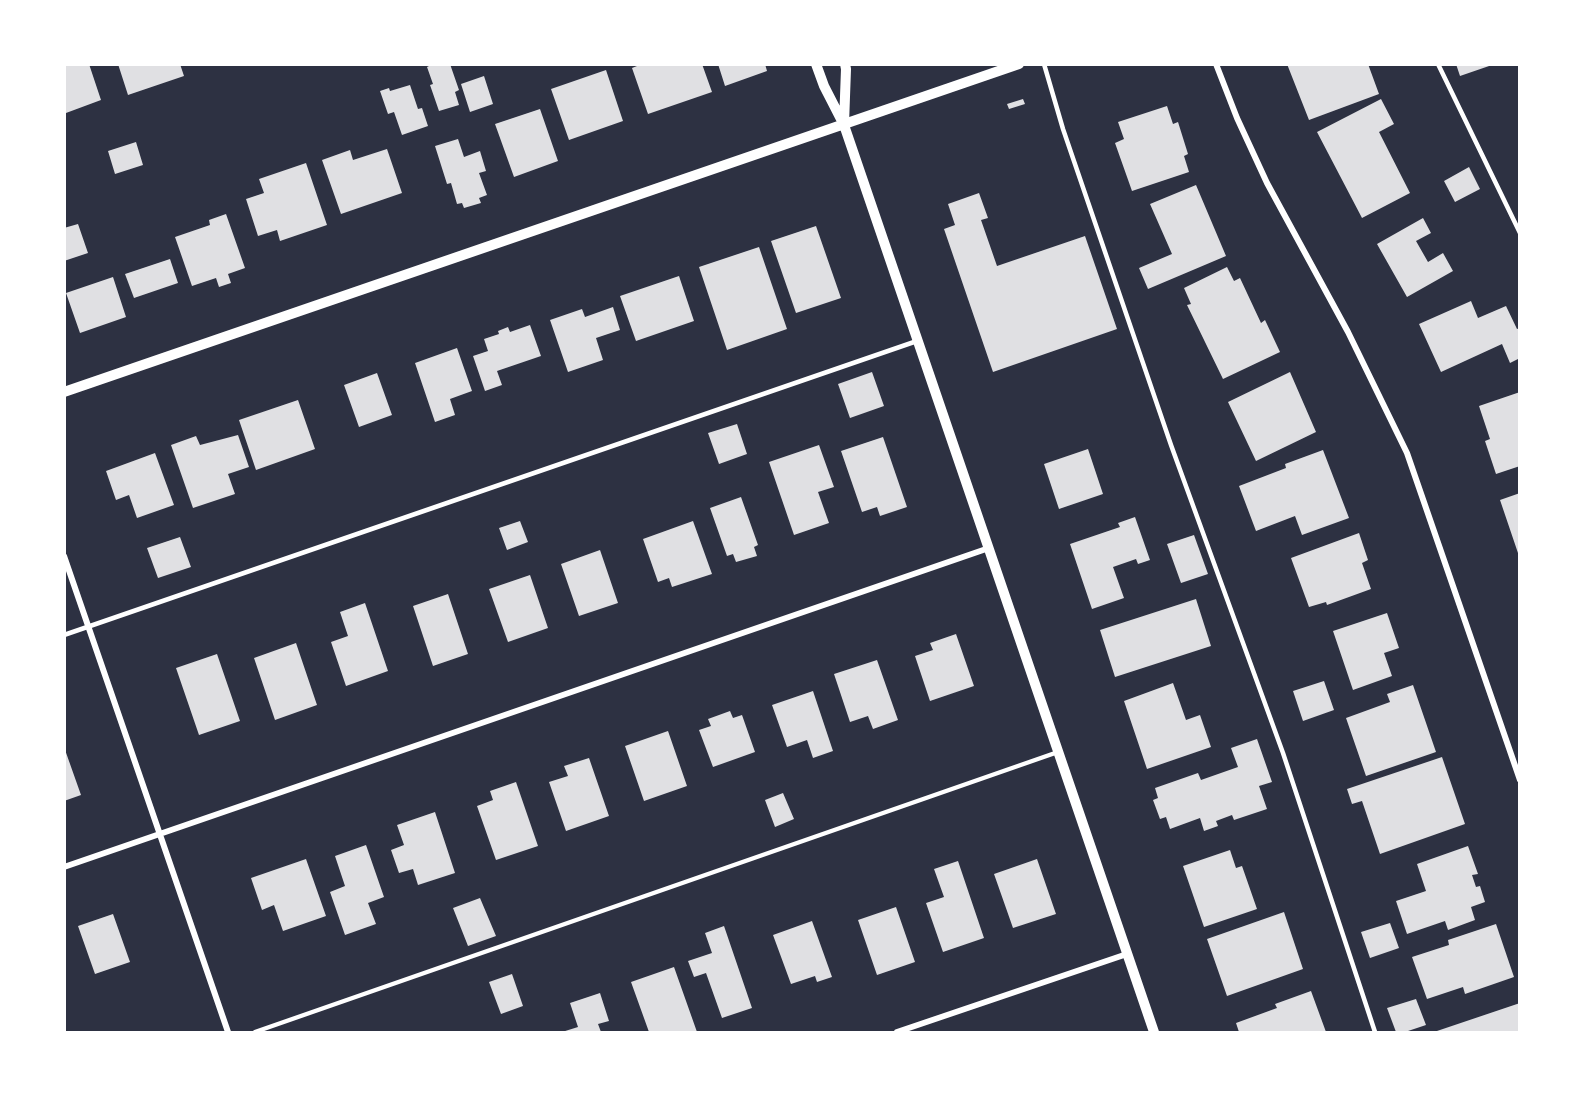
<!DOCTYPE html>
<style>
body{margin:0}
#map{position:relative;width:1584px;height:1097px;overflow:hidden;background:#2d3142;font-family:Literata,serif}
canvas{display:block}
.frame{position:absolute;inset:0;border:66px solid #fff;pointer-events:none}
</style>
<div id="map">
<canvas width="1584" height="1097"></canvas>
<div class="frame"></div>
</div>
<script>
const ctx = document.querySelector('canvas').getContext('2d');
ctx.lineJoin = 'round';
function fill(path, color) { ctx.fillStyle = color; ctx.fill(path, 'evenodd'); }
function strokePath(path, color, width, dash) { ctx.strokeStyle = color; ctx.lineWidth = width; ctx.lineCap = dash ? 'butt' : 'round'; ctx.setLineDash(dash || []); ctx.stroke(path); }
fill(new Path2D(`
 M 64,64 L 89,64 L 101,100 L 66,113 Z
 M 118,64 L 180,64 L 184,76 L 128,95 Z
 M 433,64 L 450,64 L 459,90 L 455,92 L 459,105 L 439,111 L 430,85 L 433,84 L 427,67 Z
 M 642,64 L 702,64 L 712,92 L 648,114 L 632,68 Z
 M 718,64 L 765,64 L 767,71 L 725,86 Z
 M 1287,64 L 1368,64 L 1379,94 L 1309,120 Z
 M 1456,64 L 1492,64 L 1492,65 L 1460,76 Z
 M 606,70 L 623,121 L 569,140 L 551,89 Z
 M 484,76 L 493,104 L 470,112 L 461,84 Z
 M 410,85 L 418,109 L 422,108 L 428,126 L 402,135 L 394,112 L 388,114 L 380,91 L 389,88 L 390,91 Z
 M 1023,99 L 1025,104 L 1009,109 L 1007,104 Z
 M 1381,99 L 1394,124 L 1379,132 L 1410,193 L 1362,218 L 1317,132 Z
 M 1167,106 L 1173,124 L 1178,122 L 1188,154 L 1184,156 L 1189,172 L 1132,191 L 1115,143 L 1124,139 L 1118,122 Z
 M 540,109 L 558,161 L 514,177 L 495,124 Z
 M 458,139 L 464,157 L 480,151 L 486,171 L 479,173 L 487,195 L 479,198 L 481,203 L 464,208 L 462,203 L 457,204 L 451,183 L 447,184 L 435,146 Z
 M 136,142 L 143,165 L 115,174 L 108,151 Z
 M 387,149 L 402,193 L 341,214 L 322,160 L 350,150 L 353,160 Z
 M 306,163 L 327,225 L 280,241 L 277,230 L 258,236 L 246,199 L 264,193 L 259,179 Z
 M 1469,167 L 1480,189 L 1455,202 L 1444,181 Z
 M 1196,185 L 1226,256 L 1148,289 L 1139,268 L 1172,254 L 1150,204 Z
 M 979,193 L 988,218 L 981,220 L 997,266 L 1085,236 L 1117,329 L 993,372 L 944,229 L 955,225 L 948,204 Z
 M 226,214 L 245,268 L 228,274 L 231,283 L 219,287 L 216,278 L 192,286 L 175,237 L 210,225 L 209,220 Z
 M 1423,218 L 1431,233 L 1416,241 L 1428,262 L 1443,253 L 1453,271 L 1407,297 L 1377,244 Z
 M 78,224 L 88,253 L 64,261 L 64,228 Z
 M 816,226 L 841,298 L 796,313 L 771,241 Z
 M 759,247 L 787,329 L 727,350 L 699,267 Z
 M 170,259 L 178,283 L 134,298 L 125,274 Z
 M 1227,267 L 1234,281 L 1240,278 L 1261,323 L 1265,320 L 1280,352 L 1223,379 L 1187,305 L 1191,304 L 1184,288 Z
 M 679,276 L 694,321 L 636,341 L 620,296 Z
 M 113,277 L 126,317 L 80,333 L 66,293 Z
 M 1471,301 L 1478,318 L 1506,306 L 1517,329 L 1520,328 L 1520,358 L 1510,363 L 1502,344 L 1441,372 L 1419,324 Z
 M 613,307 L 620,330 L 596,338 L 603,360 L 568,372 L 550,320 L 582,309 L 585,317 Z
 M 530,325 L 541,356 L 497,371 L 502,385 L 485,391 L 473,356 L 488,351 L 484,339 L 499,334 L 498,331 L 508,327 L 510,332 Z
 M 457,348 L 472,391 L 450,399 L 455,415 L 435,422 L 415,363 Z
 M 872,372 L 884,406 L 850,418 L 838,384 Z
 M 1290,372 L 1316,432 L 1256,461 L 1228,402 Z
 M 377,373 L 392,415 L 359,427 L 344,385 Z
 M 1520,392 L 1520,466 L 1496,474 L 1485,441 L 1490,439 L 1479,406 Z
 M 298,400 L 315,449 L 256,470 L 239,420 Z
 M 737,424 L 747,454 L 719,464 L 708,433 Z
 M 238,435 L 249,467 L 228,474 L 235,494 L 193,508 L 171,445 L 196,436 L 200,445 Z
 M 883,437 L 907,507 L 880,516 L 877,507 L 862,512 L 841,451 Z
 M 819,445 L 834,487 L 818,492 L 829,523 L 794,535 L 769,462 Z
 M 1088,449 L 1103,494 L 1059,509 L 1044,464 Z
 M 1323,450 L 1349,518 L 1302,535 L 1295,516 L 1256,531 L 1239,486 L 1286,468 L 1285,464 Z
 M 155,453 L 174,505 L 137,518 L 129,495 L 116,500 L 106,471 Z
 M 1520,493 L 1520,556 L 1519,556 L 1500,500 Z
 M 741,497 L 758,545 L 754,547 L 757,556 L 736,562 L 733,554 L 727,556 L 710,508 Z
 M 1135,517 L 1150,560 L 1138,564 L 1136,559 L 1113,567 L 1124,598 L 1092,609 L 1070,544 L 1120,527 L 1118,523 Z
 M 520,521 L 528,542 L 507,550 L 499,528 Z
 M 693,521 L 712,574 L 672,587 L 669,578 L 658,582 L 643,539 Z
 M 1359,533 L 1368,560 L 1362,563 L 1371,589 L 1327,605 L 1326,602 L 1309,607 L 1291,558 Z
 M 1194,535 L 1208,574 L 1181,583 L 1167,544 Z
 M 180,537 L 191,567 L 158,578 L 147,548 Z
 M 600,550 L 618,603 L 579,616 L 561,564 Z
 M 530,575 L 548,628 L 508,642 L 489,589 Z
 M 448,594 L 468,654 L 433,666 L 413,606 Z
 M 1196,599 L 1211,646 L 1115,677 L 1100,630 Z
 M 365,603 L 388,671 L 346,686 L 331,642 L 348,636 L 340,612 Z
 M 1387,613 L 1399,648 L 1384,653 L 1392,676 L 1353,690 L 1333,631 Z
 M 956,634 L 974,686 L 930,701 L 915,656 L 933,650 L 930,643 Z
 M 296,643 L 317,705 L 275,720 L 254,658 Z
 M 217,654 L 240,721 L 199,735 L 176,668 Z
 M 877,660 L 898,720 L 873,729 L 868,716 L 850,722 L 834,674 Z
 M 1324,681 L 1334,710 L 1303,721 L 1293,691 Z
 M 1173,683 L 1186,720 L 1200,715 L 1211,747 L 1147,769 L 1124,701 Z
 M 1413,685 L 1436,752 L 1366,776 L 1346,718 L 1390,702 L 1387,694 Z
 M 813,691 L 833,751 L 813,758 L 807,740 L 787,747 L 772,705 Z
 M 730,711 L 733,718 L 742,715 L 755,752 L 713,767 L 699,730 L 711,726 L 708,719 Z
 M 668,731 L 687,786 L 644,801 L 625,746 Z
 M 1257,739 L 1272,782 L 1259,786 L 1267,809 L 1234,820 L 1232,815 L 1216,821 L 1218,826 L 1204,831 L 1200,818 L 1170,829 L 1166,817 L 1160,819 L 1153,800 L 1158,798 L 1155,788 L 1198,773 L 1201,780 L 1238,767 L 1231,748 Z
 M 64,747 L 81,795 L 64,801 Z
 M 1442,757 L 1465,824 L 1380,854 L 1362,801 L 1352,804 L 1347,789 Z
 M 589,758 L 609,816 L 566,831 L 549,782 L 568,776 L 564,766 Z
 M 516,782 L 538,846 L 496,860 L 477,806 L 493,800 L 490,791 Z
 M 783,793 L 794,819 L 775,827 L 765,800 Z
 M 435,812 L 455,873 L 418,885 L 413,869 L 399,873 L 391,850 L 404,845 L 397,825 Z
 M 366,845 L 384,897 L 368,903 L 376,924 L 345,935 L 330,892 L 345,886 L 335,856 Z
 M 1468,846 L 1478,874 L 1472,875 L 1476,887 L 1480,886 L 1485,902 L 1471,907 L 1475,920 L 1448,930 L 1445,921 L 1407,934 L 1396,901 L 1426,891 L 1417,864 Z
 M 1230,850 L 1236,868 L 1242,866 L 1257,909 L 1204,927 L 1183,866 Z
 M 306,859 L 326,916 L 283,931 L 274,905 L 262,910 L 251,878 Z
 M 1037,859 L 1056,914 L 1013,928 L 994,874 Z
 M 958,861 L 984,938 L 943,952 L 926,903 L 944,897 L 934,869 Z
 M 480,898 L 496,936 L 468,946 L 453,908 Z
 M 896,907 L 915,962 L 877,975 L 858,920 Z
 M 1284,912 L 1303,969 L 1227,996 L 1207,939 Z
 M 113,914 L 130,962 L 95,974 L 78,926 Z
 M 812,921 L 832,977 L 817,982 L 815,976 L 791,984 L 773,935 Z
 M 1390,923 L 1399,948 L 1370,958 L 1361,932 Z
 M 1496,924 L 1514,977 L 1465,994 L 1463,987 L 1427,999 L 1412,957 L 1449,945 L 1448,940 Z
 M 724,926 L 752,1008 L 722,1018 L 706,973 L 694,977 L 688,961 L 712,953 L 705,933 Z
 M 674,967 L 697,1032 L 649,1032 L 631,982 Z
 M 512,974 L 523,1006 L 501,1014 L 489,982 Z
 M 1311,991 L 1326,1032 L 1239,1032 L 1236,1023 L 1277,1008 L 1275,1004 Z
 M 600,993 L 609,1021 L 598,1024 L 601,1032 L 562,1032 L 578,1027 L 570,1003 Z
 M 1416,999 L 1426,1025 L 1405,1032 L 1396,1032 L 1387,1008 Z
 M 1520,1003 L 1520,1032 L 1434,1032 Z`), '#e0e0e3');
strokePath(new Path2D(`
 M 1044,64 L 1063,129 L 1171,445 L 1283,753 L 1375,1032
 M 1438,64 L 1520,233
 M 64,635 L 917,341
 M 255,1032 L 1058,752`), '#fff', 4.5);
strokePath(new Path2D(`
 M 1216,64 L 1237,118 L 1267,183 L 1348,332 L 1407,453 L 1520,780
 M 64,556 L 228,1032
 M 64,867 L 989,548
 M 897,1032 L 1127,954`), '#fff', 6);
strokePath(new Path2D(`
 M 816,64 L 824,86 L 844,125 L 1154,1032
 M 844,124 L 846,69 L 845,64
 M 64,392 L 1019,64`), '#fff', 10);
</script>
